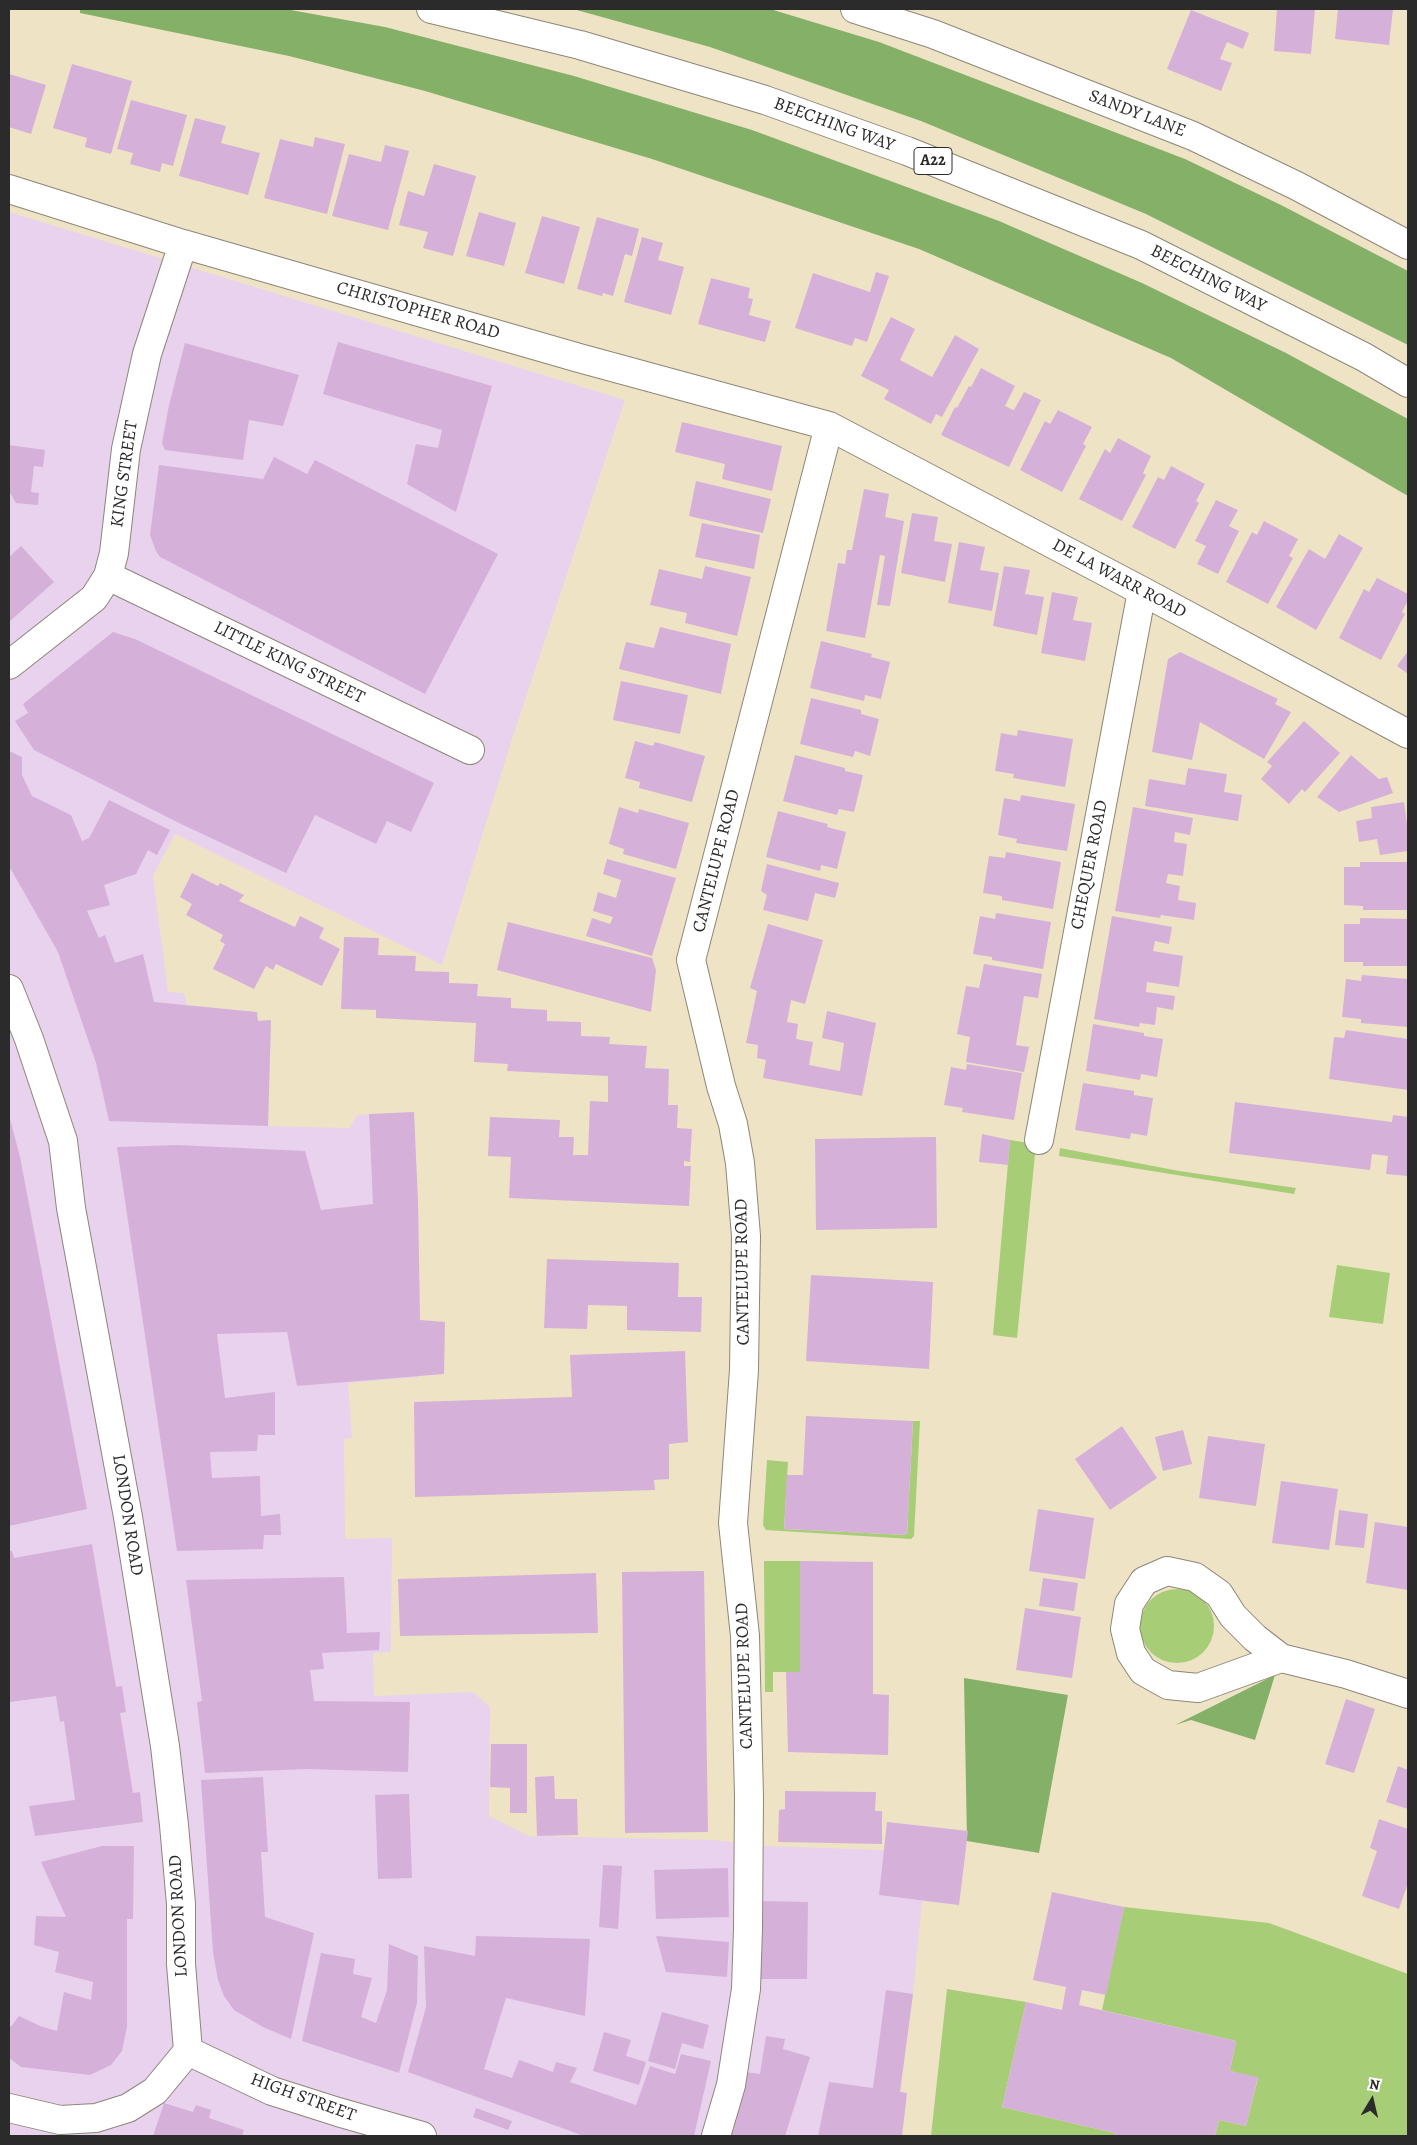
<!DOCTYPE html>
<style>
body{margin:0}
#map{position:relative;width:1417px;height:2145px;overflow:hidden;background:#efe3c6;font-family:Alegreya,serif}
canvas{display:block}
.frame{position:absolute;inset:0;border:10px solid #2b2b2b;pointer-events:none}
.north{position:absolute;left:1347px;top:2075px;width:50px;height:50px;-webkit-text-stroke:4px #fff;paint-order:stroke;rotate:9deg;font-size:14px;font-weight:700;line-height:20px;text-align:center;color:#2b2b2b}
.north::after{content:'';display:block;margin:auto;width:18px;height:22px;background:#2b2b2b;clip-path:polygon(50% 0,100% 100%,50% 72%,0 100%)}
</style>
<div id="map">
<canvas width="1417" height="2145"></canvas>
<div class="frame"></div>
<div class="north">N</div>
</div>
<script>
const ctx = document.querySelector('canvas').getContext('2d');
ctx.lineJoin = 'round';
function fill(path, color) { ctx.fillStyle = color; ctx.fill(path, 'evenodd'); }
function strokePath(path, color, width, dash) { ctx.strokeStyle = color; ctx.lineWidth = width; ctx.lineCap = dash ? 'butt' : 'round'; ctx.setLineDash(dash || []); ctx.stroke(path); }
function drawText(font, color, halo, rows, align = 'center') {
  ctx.font = font + ' Alegreya,serif'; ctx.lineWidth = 4; ctx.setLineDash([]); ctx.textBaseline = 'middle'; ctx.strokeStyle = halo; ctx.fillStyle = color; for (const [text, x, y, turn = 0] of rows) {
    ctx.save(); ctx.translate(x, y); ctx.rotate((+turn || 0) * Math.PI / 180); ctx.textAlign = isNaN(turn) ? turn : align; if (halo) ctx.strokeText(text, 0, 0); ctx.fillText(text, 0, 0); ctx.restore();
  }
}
fill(new Path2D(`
 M 9,212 L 625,400 L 512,739 L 442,965 L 175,834 L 153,876 L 168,992 L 184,993 L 187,1007 L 258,1021 L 271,1020 L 268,1126 L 350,1128 L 357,1115 L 414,1112 L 418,1202 L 420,1320 L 419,1377 L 348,1383 L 352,1438 L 344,1439 L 345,1539 L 392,1538 L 391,1652 L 373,1653 L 374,1696 L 473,1692 L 490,1707 L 489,1816 L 529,1836 L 714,1840 L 763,1846 L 884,1850 L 887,1822 L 968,1831 L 959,1905 L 922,1901 L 913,1994 L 900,2091 L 907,2093 L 902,2136 L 9,2136 Z`), '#e9d2ed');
fill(new Path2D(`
 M 1010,1140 L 1036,1144 L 1017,1338 L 993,1335 Z
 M 1060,1148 L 1179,1171 L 1296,1188 L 1294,1194 L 1059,1156 Z
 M 1337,1265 L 1390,1273 L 1383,1324 L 1329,1317 Z
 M 913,1421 L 920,1421 L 914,1536 L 911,1539 L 766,1530 L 763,1525 L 767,1460 L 788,1462 L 784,1529 L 907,1535 Z
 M 764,1561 L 800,1561 L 800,1672 L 773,1672 L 773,1692 L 765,1692 Z
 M1140 1626a37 37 0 1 1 74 0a37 37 0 1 1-74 0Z
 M 1124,1907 L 1269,1923 L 1408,1974 L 1408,2136 L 1215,2136 L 1219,2120 L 1246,2126 L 1258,2078 L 1230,2071 L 1236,2041 L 1102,2010 Z
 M 947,1989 L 1026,2002 L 1002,2107 L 1115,2133 L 1114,2136 L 931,2136 Z`), '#a7cd77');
fill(new Path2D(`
 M 80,9 L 285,9 L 385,27 L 574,76 L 752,130 L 999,221 L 1142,283 L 1286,353 L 1408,419 L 1408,496 L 1171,358 L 919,249 L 652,159 L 425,91 L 289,56 L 80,13 Z
 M 573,9 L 770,9 L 879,42 L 1185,159 L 1281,205 L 1408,271 L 1408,345 L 1146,214 L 921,121 L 710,47 Z
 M 1275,1675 L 1255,1740 L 1191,1720 L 1175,1725 Z
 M 964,1678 L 1068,1695 L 1039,1853 L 967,1841 Z`), '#85b068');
fill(new Path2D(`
 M 1277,9 L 1315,9 L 1311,54 L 1274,51 Z
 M 1338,9 L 1393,9 L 1389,45 L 1335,39 Z
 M 1191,10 L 1249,33 L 1243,49 L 1227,42 L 1220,59 L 1232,63 L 1221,91 L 1167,69 Z
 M 72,64 L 132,81 L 111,154 L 85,147 L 87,138 L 53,128 Z
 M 9,74 L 46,85 L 31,134 L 9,127 Z
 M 131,100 L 187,115 L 173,166 L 162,163 L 160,172 L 130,164 L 133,153 L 117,149 Z
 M 195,118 L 226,126 L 221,143 L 260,153 L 248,195 L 179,176 Z
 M 315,137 L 345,144 L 327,214 L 264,198 L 280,139 L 313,147 Z
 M 385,145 L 409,151 L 388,230 L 332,216 L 349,154 L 381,162 Z
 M 434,164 L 476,176 L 453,256 L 423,248 L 428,232 L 399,225 L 408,191 L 424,196 Z
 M 479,212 L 516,223 L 504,266 L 466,256 Z
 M 542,216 L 580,227 L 564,284 L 525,273 Z
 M 597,217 L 639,229 L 632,256 L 625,254 L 613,296 L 603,293 L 602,296 L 577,289 Z
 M 642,237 L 663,243 L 658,260 L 684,267 L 671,315 L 624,302 Z
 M 876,272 L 889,276 L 867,342 L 855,338 L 852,346 L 795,328 L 813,273 L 870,292 Z
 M 711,278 L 750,288 L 748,298 L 753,299 L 749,315 L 771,321 L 765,342 L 698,324 Z
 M 891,317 L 915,329 L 900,360 L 932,377 L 955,335 L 979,349 L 942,417 L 936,414 L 931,424 L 884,399 L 889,390 L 861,376 Z
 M 338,342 L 492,386 L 456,512 L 407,484 L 416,444 L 438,448 L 442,430 L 323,394 Z
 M 185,343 L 299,375 L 283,426 L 249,420 L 243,460 L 165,450 L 162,443 L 169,405 Z
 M 981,368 L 1015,386 L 1005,406 L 1011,409 L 1014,410 L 1024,392 L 1041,400 L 1009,467 L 941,435 L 955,407 L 957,408 L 969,386 L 971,387 Z
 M 1058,410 L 1092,427 L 1083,444 L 1086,446 L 1062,492 L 1020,470 L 1045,421 L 1050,424 Z
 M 682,422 L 782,446 L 772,491 L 722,479 L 725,464 L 675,452 Z
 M 1118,438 L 1151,456 L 1143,473 L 1146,475 L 1122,521 L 1079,499 L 1105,449 L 1110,453 Z
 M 9,445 L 45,450 L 43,467 L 34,466 L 31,492 L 39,493 L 38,505 L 16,503 L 9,491 Z
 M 274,457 L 307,474 L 315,460 L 498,554 L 425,694 L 166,560 L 160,557 L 156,551 L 150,535 L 159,465 L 263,479 Z
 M 1171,466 L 1205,484 L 1196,501 L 1199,503 L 1175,549 L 1132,527 L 1158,477 L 1164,480 Z
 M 696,481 L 771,499 L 763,533 L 689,516 Z
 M 864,489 L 889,494 L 885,517 L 904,521 L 890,606 L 877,605 L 885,556 L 880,555 L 865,638 L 826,631 L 838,563 L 845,564 L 847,550 L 852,550 Z
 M 1216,500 L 1238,510 L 1229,526 L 1239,531 L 1218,574 L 1197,564 L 1206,546 L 1195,541 Z
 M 912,513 L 938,517 L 934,541 L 952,544 L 945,582 L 901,573 Z
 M 1264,521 L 1298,539 L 1289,556 L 1293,558 L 1268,604 L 1226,582 L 1252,532 L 1257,535 Z
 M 702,523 L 760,535 L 754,569 L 695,557 Z
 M 1339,534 L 1363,548 L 1316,630 L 1276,607 L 1309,549 L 1325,559 Z
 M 959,542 L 985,547 L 980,570 L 999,573 L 992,611 L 948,603 Z
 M 21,546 L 54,582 L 9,622 L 9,557 Z
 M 705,566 L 751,577 L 737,636 L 685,623 L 687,613 L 650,605 L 659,569 L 702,579 Z
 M 1004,566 L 1030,570 L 1025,594 L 1044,597 L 1037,635 L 993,626 Z
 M 1377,578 L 1408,594 L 1408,600 L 1402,612 L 1405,614 L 1381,660 L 1339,638 L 1364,589 L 1369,592 Z
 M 1052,592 L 1078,597 L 1073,620 L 1092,623 L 1085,661 L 1041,653 Z
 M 660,627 L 731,644 L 721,694 L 619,669 L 626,642 L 654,648 Z
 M 113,632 L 135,639 L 434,783 L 411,832 L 387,821 L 376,844 L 315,815 L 286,873 L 181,824 L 34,750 L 15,721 L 28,713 L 23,704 Z
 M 821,641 L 872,654 L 871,657 L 890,662 L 881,699 L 865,695 L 864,701 L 810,688 Z
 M 1408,651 L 1408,674 L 1397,666 Z
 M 1180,652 L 1278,699 L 1275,704 L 1291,712 L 1264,759 L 1200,722 L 1192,760 L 1152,752 L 1168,659 Z
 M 621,681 L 688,695 L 680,734 L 613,720 Z
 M 811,698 L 861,710 L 861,714 L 879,719 L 870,756 L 855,751 L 853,757 L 800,744 Z
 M 1304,721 L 1340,753 L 1305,792 L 1302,789 L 1289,804 L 1261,779 L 1272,766 L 1267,762 Z
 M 1018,730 L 1073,739 L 1065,787 L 1013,778 L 1014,774 L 995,771 L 1001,733 L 1017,736 Z
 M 635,741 L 653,746 L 655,742 L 705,756 L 692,802 L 639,788 L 640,782 L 625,778 Z
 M 9,751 L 22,757 L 22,775 L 32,796 L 71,815 L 82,841 L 89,838 L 109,800 L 170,830 L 157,855 L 148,850 L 136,874 L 104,885 L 110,905 L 87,911 L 99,938 L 105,935 L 115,963 L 143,954 L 154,1002 L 257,1012 L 258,1021 L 271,1020 L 268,1126 L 109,1121 L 96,1063 L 58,952 L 9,866 Z
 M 795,755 L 845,768 L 845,771 L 863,775 L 854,812 L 839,809 L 837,815 L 783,801 Z
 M 1351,755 L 1379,779 L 1387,777 L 1393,793 L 1339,812 L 1317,797 Z
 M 1188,768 L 1227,774 L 1224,792 L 1242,795 L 1238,821 L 1145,806 L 1149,779 L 1185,785 Z
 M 1021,795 L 1075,804 L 1067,851 L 1016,843 L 1017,839 L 998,835 L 1004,798 L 1020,801 Z
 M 1404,802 L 1408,831 L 1408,851 L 1380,855 L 1377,839 L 1359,842 L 1356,821 L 1372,818 L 1371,807 Z
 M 619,807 L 638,813 L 639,809 L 689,823 L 676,869 L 623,854 L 624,849 L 609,844 Z
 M 1133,807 L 1193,818 L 1190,835 L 1175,832 L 1174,842 L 1187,844 L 1183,876 L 1168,874 L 1166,883 L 1180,886 L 1178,900 L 1196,903 L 1194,920 L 1161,915 L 1160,918 L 1115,911 Z
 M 778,811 L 828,824 L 827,827 L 846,832 L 837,869 L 821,865 L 820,871 L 766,857 Z
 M 1006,852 L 1061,862 L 1053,909 L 1002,900 L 1002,896 L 983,893 L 989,856 L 1005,858 Z
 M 607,859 L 676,878 L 652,956 L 586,936 L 592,918 L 610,924 L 613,917 L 593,911 L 598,892 L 616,898 L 621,880 L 603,874 Z
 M 1360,862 L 1408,862 L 1408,910 L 1363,910 L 1363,906 L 1344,905 L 1344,867 L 1360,867 Z
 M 767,864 L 839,883 L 835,898 L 815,893 L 808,921 L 763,910 L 767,895 L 761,891 Z
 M 192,873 L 218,886 L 220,883 L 244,895 L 239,901 L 295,927 L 300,916 L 324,928 L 319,938 L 340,949 L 322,986 L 276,964 L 273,970 L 266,966 L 254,989 L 213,969 L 225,944 L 220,941 L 223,935 L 186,915 L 192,904 L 180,897 Z
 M 996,913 L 1051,922 L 1043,969 L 992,960 L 992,957 L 973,954 L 980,916 L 995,919 Z
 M 1112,916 L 1172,927 L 1169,944 L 1155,941 L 1153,951 L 1183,956 L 1179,987 L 1147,982 L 1146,992 L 1175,996 L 1173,1010 L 1157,1007 L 1155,1025 L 1140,1023 L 1139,1027 L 1094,1019 Z
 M 1360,918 L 1408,919 L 1408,966 L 1363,966 L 1363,962 L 1344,962 L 1344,924 L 1360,924 Z
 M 508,922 L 652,958 L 656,970 L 651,1012 L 497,970 Z
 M 768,924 L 823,940 L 805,1004 L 791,1000 L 787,1022 L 798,1024 L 796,1039 L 813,1042 L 809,1065 L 840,1071 L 844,1043 L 822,1038 L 827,1011 L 876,1023 L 862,1096 L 763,1078 L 766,1060 L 757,1058 L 758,1045 L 746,1043 L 757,991 L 750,988 Z
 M 344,937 L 379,938 L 378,955 L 416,956 L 415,971 L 449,972 L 449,983 L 478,984 L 477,996 L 511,998 L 511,1008 L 547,1010 L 547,1021 L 581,1022 L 581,1036 L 610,1037 L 609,1044 L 647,1046 L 645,1068 L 669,1069 L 668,1105 L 678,1105 L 677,1128 L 692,1129 L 690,1162 L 684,1161 L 684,1166 L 691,1166 L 689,1206 L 509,1198 L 511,1157 L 488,1156 L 490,1117 L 560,1120 L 559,1137 L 574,1137 L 573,1155 L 588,1155 L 590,1101 L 608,1102 L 608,1076 L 507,1071 L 508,1064 L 474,1062 L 476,1023 L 376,1018 L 376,1010 L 341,1009 Z
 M 984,964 L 1042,974 L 1038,998 L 1024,996 L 1016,1045 L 1029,1047 L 1024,1072 L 966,1062 L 970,1037 L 957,1034 L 966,986 L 979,988 Z
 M 1362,975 L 1408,979 L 1408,1027 L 1361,1023 L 1361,1019 L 1342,1017 L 1346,979 L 1361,981 Z
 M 1093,1024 L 1144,1033 L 1144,1036 L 1163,1039 L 1157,1077 L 1141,1074 L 1140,1080 L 1086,1071 Z
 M 1346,1030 L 1408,1039 L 1408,1090 L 1329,1079 L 1334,1037 L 1344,1038 Z
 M 967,1064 L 1022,1073 L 1014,1120 L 962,1112 L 963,1108 L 944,1105 L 951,1067 L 966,1070 Z
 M 1083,1083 L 1134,1091 L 1134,1095 L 1153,1098 L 1147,1136 L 1131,1133 L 1130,1139 L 1075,1130 Z
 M 1235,1102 L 1392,1122 L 1393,1115 L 1408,1117 L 1408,1176 L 1386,1174 L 1388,1156 L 1372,1154 L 1370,1170 L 1229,1153 Z
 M 414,1112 L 418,1202 L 420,1320 L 445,1322 L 444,1374 L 297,1386 L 287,1332 L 217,1334 L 225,1398 L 275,1392 L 275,1435 L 258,1435 L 257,1451 L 210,1452 L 212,1478 L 260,1476 L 261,1516 L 280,1514 L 281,1535 L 264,1535 L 263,1549 L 177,1551 L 117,1147 L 177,1145 L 305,1151 L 321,1210 L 373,1204 L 369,1114 Z
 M 9,1115 L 20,1157 L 87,1509 L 9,1526 Z
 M 982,1134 L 1010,1140 L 1008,1165 L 979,1162 Z
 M 936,1137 L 937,1228 L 816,1230 L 815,1139 Z
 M 547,1259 L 679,1263 L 678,1297 L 702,1297 L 701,1332 L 627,1330 L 627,1306 L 588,1305 L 587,1329 L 544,1328 Z
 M 811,1275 L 933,1282 L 929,1369 L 806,1361 Z
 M 685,1351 L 688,1442 L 669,1444 L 669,1479 L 654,1480 L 655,1490 L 415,1497 L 414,1402 L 572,1397 L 570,1355 Z
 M 806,1416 L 913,1421 L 907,1535 L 784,1529 L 787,1475 L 803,1475 Z
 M 1122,1426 L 1157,1478 L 1110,1510 L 1075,1459 Z
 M 1183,1430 L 1192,1464 L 1163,1471 L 1155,1437 Z
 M 1208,1436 L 1265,1444 L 1256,1506 L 1199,1498 Z
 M 1281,1481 L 1338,1489 L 1329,1550 L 1272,1543 Z
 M 1038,1509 L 1094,1518 L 1085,1579 L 1029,1571 Z
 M 1339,1510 L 1368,1514 L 1364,1548 L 1335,1545 Z
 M 1375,1522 L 1408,1527 L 1408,1590 L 1366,1583 Z
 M 92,1544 L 116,1687 L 122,1686 L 126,1712 L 120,1713 L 133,1793 L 140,1792 L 143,1822 L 35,1836 L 29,1806 L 75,1800 L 64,1721 L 60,1722 L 56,1696 L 9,1702 L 9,1551 L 12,1551 L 14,1558 Z
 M 800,1561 L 873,1562 L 873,1694 L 889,1695 L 888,1755 L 788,1752 L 786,1672 L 800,1672 Z
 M 704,1571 L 708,1832 L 625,1833 L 622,1572 Z
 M 596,1573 L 598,1633 L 400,1636 L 398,1579 Z
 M 344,1577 L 347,1633 L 380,1632 L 379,1650 L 322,1653 L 324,1669 L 310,1670 L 314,1701 L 410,1702 L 408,1772 L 307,1769 L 205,1773 L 197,1702 L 202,1701 L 186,1580 Z
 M 1043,1578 L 1078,1583 L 1074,1611 L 1039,1606 Z
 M 1025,1608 L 1081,1617 L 1072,1678 L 1016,1670 Z
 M 1346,1699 L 1375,1709 L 1354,1773 L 1325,1764 Z
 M 491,1744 L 527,1744 L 527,1813 L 510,1813 L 510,1788 L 490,1787 Z
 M 1398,1766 L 1408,1770 L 1408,1809 L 1386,1802 Z
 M 554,1776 L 555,1799 L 577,1799 L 578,1835 L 537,1836 L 535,1777 Z
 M 263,1777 L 268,1852 L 261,1852 L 265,1917 L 314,1933 L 291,2039 L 263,2027 L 234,2010 L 224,1996 L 218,1980 L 213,1952 L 201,1780 Z
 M 785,1791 L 876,1792 L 875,1811 L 882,1811 L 882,1844 L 778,1842 L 779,1810 L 785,1809 Z
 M 409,1794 L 412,1878 L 378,1879 L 375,1795 Z
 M 1379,1819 L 1408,1829 L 1408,1883 L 1399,1909 L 1362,1896 L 1377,1851 L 1370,1848 Z
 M 887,1822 L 968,1831 L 959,1905 L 879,1895 Z
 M 102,1846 L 134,1846 L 133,1919 L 127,1919 L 127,2027 L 122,2051 L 111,2065 L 90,2075 L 21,2067 L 9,2058 L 9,2029 L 19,2016 L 40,2026 L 57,2031 L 64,1992 L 91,2000 L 93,1982 L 55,1972 L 59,1952 L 34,1945 L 36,1916 L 66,1917 L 41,1862 Z
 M 603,1865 L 622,1866 L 618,1929 L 599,1927 Z
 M 728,1868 L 729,1917 L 656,1919 L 654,1870 Z
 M 1052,1892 L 1124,1907 L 1106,1995 L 1082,1990 L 1079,2005 L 1236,2041 L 1230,2071 L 1258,2077 L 1246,2126 L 1219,2120 L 1215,2136 L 1114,2136 L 1115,2133 L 1002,2107 L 1026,2002 L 1062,2010 L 1066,1987 L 1033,1980 Z
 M 761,1901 L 808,1902 L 807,1979 L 760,1979 Z
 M 476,1936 L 590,1939 L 585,2016 L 506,1998 L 484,2069 L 512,2078 L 519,2060 L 553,2072 L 556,2062 L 577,2068 L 570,2082 L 636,2105 L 650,2066 L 675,2074 L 681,2054 L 711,2061 L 694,2136 L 584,2136 L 408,2072 L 426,2007 L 424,1946 L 475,1956 Z
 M 656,1936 L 729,1942 L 727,1977 L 666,1972 Z
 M 389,1944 L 418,1956 L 417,2003 L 399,2073 L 302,2041 L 321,1953 L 355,1959 L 353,1974 L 372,1978 L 361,2017 L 376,2023 L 387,1990 Z
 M 886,1990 L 913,1994 L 900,2092 L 907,2093 L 902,2136 L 818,2136 L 829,2082 L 873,2088 Z
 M 662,2012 L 709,2025 L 703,2049 L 682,2043 L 675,2069 L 648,2061 Z
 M 604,2032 L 631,2040 L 626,2056 L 646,2062 L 639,2085 L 593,2071 Z
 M 766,2036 L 785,2039 L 783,2049 L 810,2057 L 785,2136 L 729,2136 L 745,2072 L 760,2074 Z
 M 164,2103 L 193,2112 L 196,2105 L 211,2110 L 209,2118 L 244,2130 L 242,2136 L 153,2136 Z
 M 476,2108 L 512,2121 L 508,2130 L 473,2117 Z`), '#d5b1d9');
const minor = new Path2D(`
 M 855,9 L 933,34 L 1193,136 L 1297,186 L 1408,245
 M 9,189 L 183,244 L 579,358 L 829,426 L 1142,591 L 1408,734
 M 108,576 L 470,750
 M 9,665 L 94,598 L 108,576 L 114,553 L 126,449 L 147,354 L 183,244
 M 9,989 L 29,1039 L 63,1141 L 71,1208 L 128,1517 L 165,1746 L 174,1825 L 181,1904 L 181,1964 L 188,2051
 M 1039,1140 L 1142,591
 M 1281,1658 L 1198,1688 L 1168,1685 L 1143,1671 L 1131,1653 L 1125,1629 L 1129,1604 L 1144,1581 L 1167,1571 L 1195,1577 L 1219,1594 L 1233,1616 L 1255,1638 L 1281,1658 L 1346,1674 L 1408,1694
 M 188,2051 L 272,2091 L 338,2112 L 422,2136
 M 9,2108 L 60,2120 L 96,2118 L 128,2108 L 155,2091 L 188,2051
 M 716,2136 L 731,2085 L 746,1989 L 748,1928 L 749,1797 L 745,1636 L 733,1523 L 744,1370 L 746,1236 L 740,1163 L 733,1124 L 721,1086 L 691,960 L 829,426`);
const highway = new Path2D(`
 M 431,9 L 580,45 L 765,100 L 907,151 L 1141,245 L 1364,357 L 1408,383`);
strokePath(minor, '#8d8778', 30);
strokePath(highway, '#8d8778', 30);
strokePath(minor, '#fff', 28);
strokePath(highway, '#fff', 28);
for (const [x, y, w] of [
 [933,161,38]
]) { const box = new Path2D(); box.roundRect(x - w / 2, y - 13.5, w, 27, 4); ctx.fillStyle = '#fff'; ctx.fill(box); strokePath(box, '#2b2b2b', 1); }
drawText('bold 16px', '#2b2b2b', null, [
 ["A22",933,161]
]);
drawText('18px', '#2b2b2b', '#fff', [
 ["SANDY LANE",1137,114,21],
 ["BEECHING WAY",834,125,20],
 ["BEECHING WAY",1208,279,27],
 ["CHRISTOPHER ROAD",418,311,16],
 ["KING STREET",125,474,-82],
 ["DE LA WARR ROAD",1119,579,28],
 ["LITTLE KING STREET",289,663,26],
 ["CANTELUPE ROAD",717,861,-76],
 ["CHEQUER ROAD",1090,865,-79],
 ["CANTELUPE ROAD",743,1272,-91],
 ["LONDON ROAD",127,1515,81],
 ["CANTELUPE ROAD",745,1676,-92],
 ["LONDON ROAD",179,1916,-93],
 ["HIGH STREET",303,2098,20]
]);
</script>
